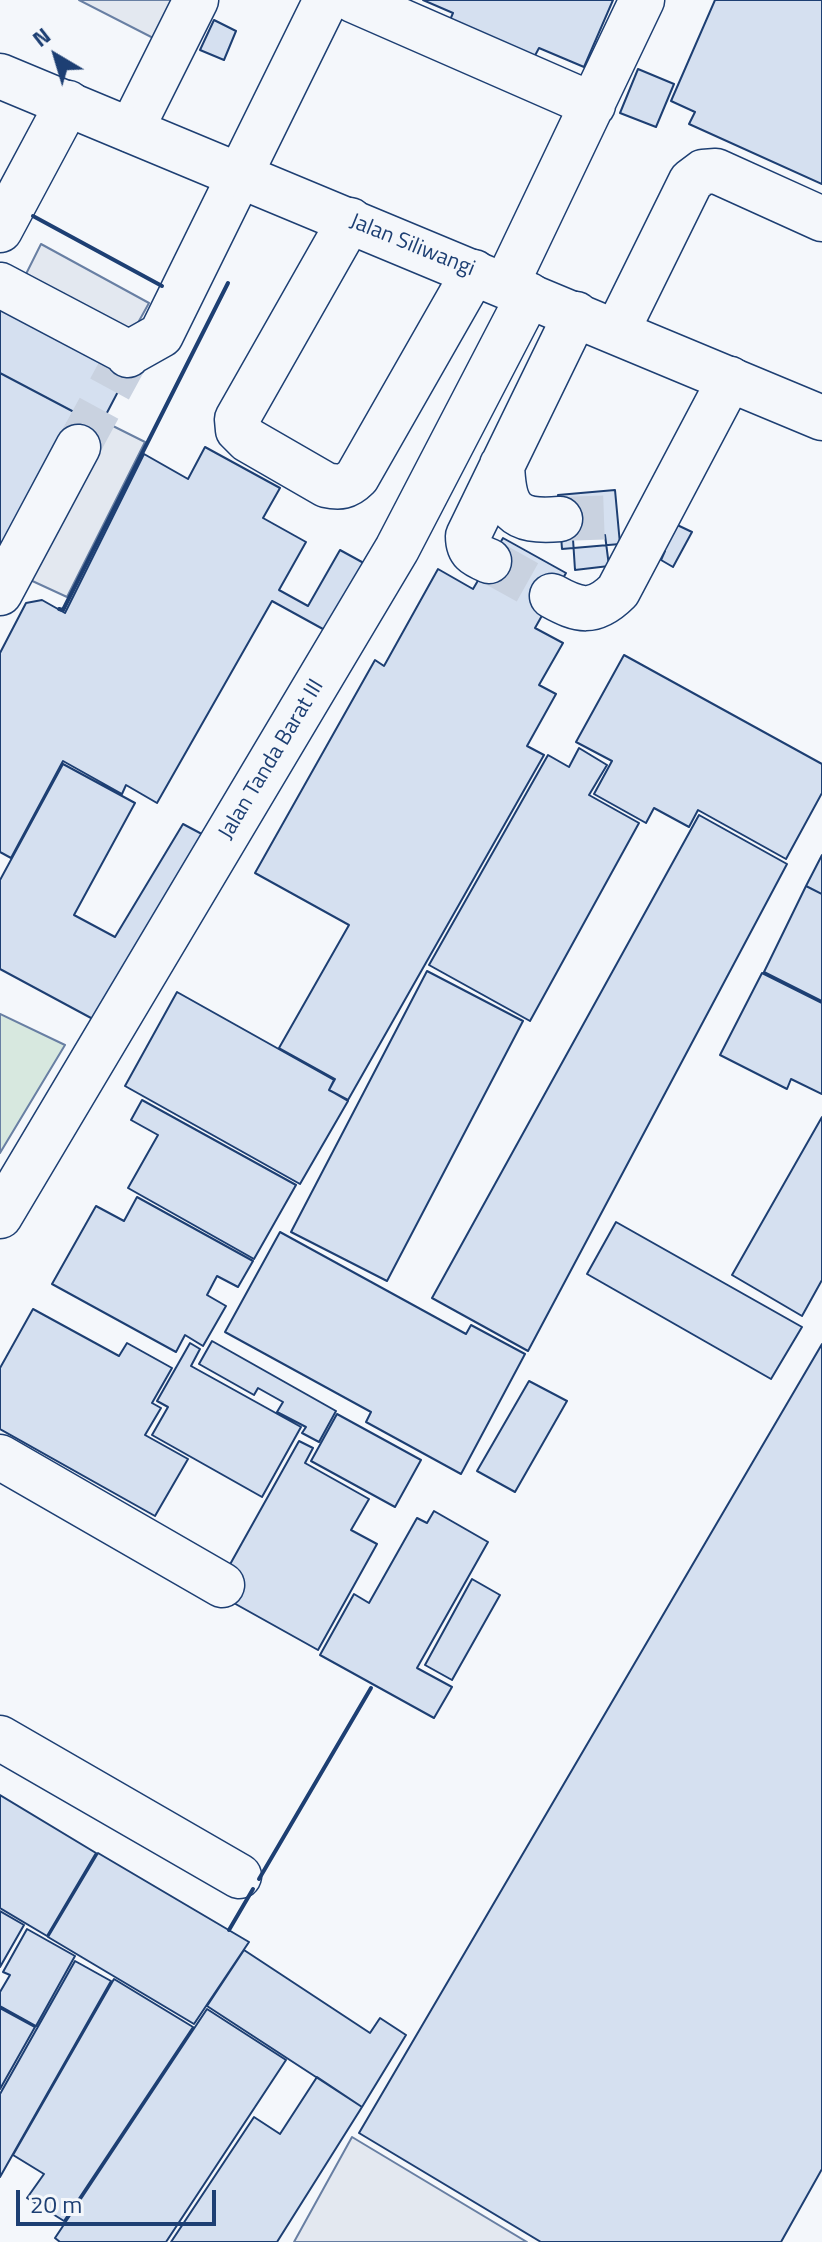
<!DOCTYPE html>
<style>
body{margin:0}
#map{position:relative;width:822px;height:2242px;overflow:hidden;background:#f4f7fb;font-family:"Titillium Web",sans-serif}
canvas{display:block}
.north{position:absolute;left:16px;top:16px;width:80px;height:80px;-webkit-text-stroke:6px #f4f7fb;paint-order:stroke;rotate:322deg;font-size:22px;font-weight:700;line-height:32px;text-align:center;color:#1d3f73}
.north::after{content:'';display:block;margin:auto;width:28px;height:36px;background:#1d3f73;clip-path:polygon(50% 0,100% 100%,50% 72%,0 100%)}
.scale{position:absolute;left:16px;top:2190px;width:200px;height:36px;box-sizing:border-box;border:4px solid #1d3f73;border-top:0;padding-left:10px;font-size:24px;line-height:28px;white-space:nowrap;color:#1d3f73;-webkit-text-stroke:6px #f4f7fb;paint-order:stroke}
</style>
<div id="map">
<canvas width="822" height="2242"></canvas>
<div class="north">N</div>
<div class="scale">20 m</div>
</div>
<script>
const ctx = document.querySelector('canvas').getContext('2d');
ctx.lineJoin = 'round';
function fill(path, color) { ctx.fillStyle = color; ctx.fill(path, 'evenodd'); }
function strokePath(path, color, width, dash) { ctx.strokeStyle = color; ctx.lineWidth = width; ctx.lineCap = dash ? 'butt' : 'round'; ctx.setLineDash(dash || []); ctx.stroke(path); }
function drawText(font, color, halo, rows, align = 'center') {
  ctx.font = font + ' "Titillium Web",sans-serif'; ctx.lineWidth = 6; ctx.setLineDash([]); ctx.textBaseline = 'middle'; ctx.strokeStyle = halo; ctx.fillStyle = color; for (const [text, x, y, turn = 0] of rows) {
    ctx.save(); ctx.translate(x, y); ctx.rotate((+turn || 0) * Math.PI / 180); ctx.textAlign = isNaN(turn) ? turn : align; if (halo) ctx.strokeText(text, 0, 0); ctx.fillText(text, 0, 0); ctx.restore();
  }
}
const green = new Path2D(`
 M 0,1014 L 65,1045 L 0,1153 Z`);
fill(green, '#d7e8df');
strokePath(green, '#687fa3', 2);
const parking = new Path2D(`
 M 79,0 L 182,0 L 161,42 Z
 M 41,244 L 149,303 L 129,339 L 23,280 Z
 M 107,423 L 145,442 L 67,597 L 28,579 Z
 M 352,2137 L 527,2242 L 294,2242 Z`);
fill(parking, '#e3e8f0');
strokePath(parking, '#687fa3', 2);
const building = new Path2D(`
 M 423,0 L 613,0 L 584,67 L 539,48 L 531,63 L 447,27 L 453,13 Z
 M 715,0 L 822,0 L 822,184 L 689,124 L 695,112 L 671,101 Z
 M 214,20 L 236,31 L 224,60 L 200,50 Z
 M 638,69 L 674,84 L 656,127 L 620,113 Z
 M 0,287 L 135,359 L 87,451 L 60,437 L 74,412 L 0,373 Z
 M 0,373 L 74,412 L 0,550 Z
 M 205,447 L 280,488 L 263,518 L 306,542 L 279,590 L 308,606 L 340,550 L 371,567 L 332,634 L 272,601 L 157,803 L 126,785 L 122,794 L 63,761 L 11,858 L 0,852 L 0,653 L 26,603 L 42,600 L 65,613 L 144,454 L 188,479 Z
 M 615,490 L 620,544 L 562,549 L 558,495 Z
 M 673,523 L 692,532 L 673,567 L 661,560 L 665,551 L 659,549 Z
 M 605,535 L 609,566 L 575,570 L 573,539 Z
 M 503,538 L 566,573 L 535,628 L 563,643 L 539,685 L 556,694 L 527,746 L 544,755 L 348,1100 L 329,1090 L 335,1079 L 279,1048 L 349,925 L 255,873 L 375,660 L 384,666 L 438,569 L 473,589 Z
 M 624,655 L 822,764 L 822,793 L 786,859 L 698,810 L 689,827 L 654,808 L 646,823 L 594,794 L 612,761 L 576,742 Z
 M 579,748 L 607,765 L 589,795 L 639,823 L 530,1021 L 429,965 L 548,755 L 569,767 Z
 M 63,764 L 135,803 L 74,915 L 115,937 L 183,824 L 215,841 L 104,1025 L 0,969 L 0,880 Z
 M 699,815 L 787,864 L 528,1351 L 432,1298 Z
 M 822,855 L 822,894 L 806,886 Z
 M 806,886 L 822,894 L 822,1001 L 764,972 Z
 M 427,971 L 523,1021 L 387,1281 L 291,1232 Z
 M 762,973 L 822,1003 L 822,1094 L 791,1079 L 787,1089 L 720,1055 Z
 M 177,992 L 334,1080 L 329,1090 L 348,1101 L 300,1184 L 125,1086 Z
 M 142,1100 L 296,1185 L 254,1259 L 128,1188 L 158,1135 L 131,1120 Z
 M 822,1117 L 822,1280 L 802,1316 L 732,1275 Z
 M 137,1197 L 253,1261 L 238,1287 L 217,1276 L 207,1295 L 226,1306 L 203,1346 L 185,1335 L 176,1352 L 52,1284 L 96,1206 L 124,1221 Z
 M 616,1222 L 802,1327 L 771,1379 L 587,1274 Z
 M 280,1232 L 466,1334 L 471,1325 L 525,1354 L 461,1474 L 366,1422 L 371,1412 L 225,1332 Z
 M 33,1309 L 119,1356 L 127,1343 L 172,1368 L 152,1403 L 161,1408 L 145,1435 L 188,1459 L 155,1516 L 0,1429 L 0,1368 Z
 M 212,1341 L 336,1411 L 319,1442 L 302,1433 L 306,1427 L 277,1412 L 283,1402 L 258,1388 L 254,1395 L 199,1364 Z
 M 190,1343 L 200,1349 L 191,1366 L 301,1427 L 262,1497 L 152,1435 L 168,1407 L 157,1401 Z
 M 822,1344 L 822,2169 L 781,2242 L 541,2242 L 359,2133 Z
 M 529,1381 L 567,1401 L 515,1492 L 477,1471 Z
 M 337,1414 L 421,1460 L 395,1507 L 311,1461 Z
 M 299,1441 L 313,1448 L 305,1463 L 369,1499 L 351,1530 L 377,1544 L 318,1650 L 223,1597 L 228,1568 Z
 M 434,1511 L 488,1542 L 417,1668 L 452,1687 L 434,1718 L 320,1655 L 354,1594 L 369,1603 L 417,1518 L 427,1523 Z
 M 472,1579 L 500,1595 L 452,1680 L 425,1665 Z
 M 0,1795 L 96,1853 L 47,1936 L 0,1908 Z
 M 98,1853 L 249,1942 L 194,2024 L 48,1937 Z
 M 0,1911 L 24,1925 L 0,1967 Z
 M 27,1929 L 75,1956 L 36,2026 L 0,2006 L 0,1992 L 10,1975 L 3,1972 Z
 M 244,1950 L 370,2033 L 380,2018 L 406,2035 L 362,2107 L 207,2006 Z
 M 75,1961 L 111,1981 L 0,2177 L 0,2094 Z
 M 114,1979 L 193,2027 L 64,2221 L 27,2198 L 44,2174 L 13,2155 Z
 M 0,2008 L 35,2027 L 0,2089 Z
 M 207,2009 L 286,2060 L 166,2242 L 60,2242 L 55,2238 Z
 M 317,2077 L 362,2107 L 277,2242 L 171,2242 L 254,2117 L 280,2134 Z`);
fill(building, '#d5e0f0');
strokePath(building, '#1d3f73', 2);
strokePath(new Path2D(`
 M 78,447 L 128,355
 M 560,519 L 617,517
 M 489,561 L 552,596`), '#c9d2e0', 44, [44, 22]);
const minor = new Path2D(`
 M 353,0 L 593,105
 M 131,130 L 196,0
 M 350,220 L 237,419 L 238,430 L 248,440 L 326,485 C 340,488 347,487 357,477 L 474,272
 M 0,230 L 68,103
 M 0,285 L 129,353 L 128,355
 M 506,285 L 642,0
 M 617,331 L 691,181 L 703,172 L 716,171 L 822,219
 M 129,353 L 161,335 L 326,0
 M 502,465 C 504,510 513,523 560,519
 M 489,561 C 475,555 468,552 468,536 L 576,314
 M 0,593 L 78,447
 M 552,596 C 579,611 594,615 618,591 L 730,379
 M 0,1216 L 397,549 L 529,295
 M 0,1457 L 222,1585
 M 0,1738 L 239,1876`);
const major = new Path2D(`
 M 0,76 L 822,418`);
strokePath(minor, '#1d3f73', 47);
strokePath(major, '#1d3f73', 47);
strokePath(minor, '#f4f7fb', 44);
strokePath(major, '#f4f7fb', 44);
strokePath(new Path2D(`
 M 33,216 L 162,286
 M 59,609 L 63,610 L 228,283
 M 259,1879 L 371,1688
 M 229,1930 L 253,1889`), '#1d3f73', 4);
drawText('22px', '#1d3f73', '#f4f7fb', [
 ["Jalan Siliwangi",412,246,22],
 ["Jalan Tanda Barat III",272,760,-59]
]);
</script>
